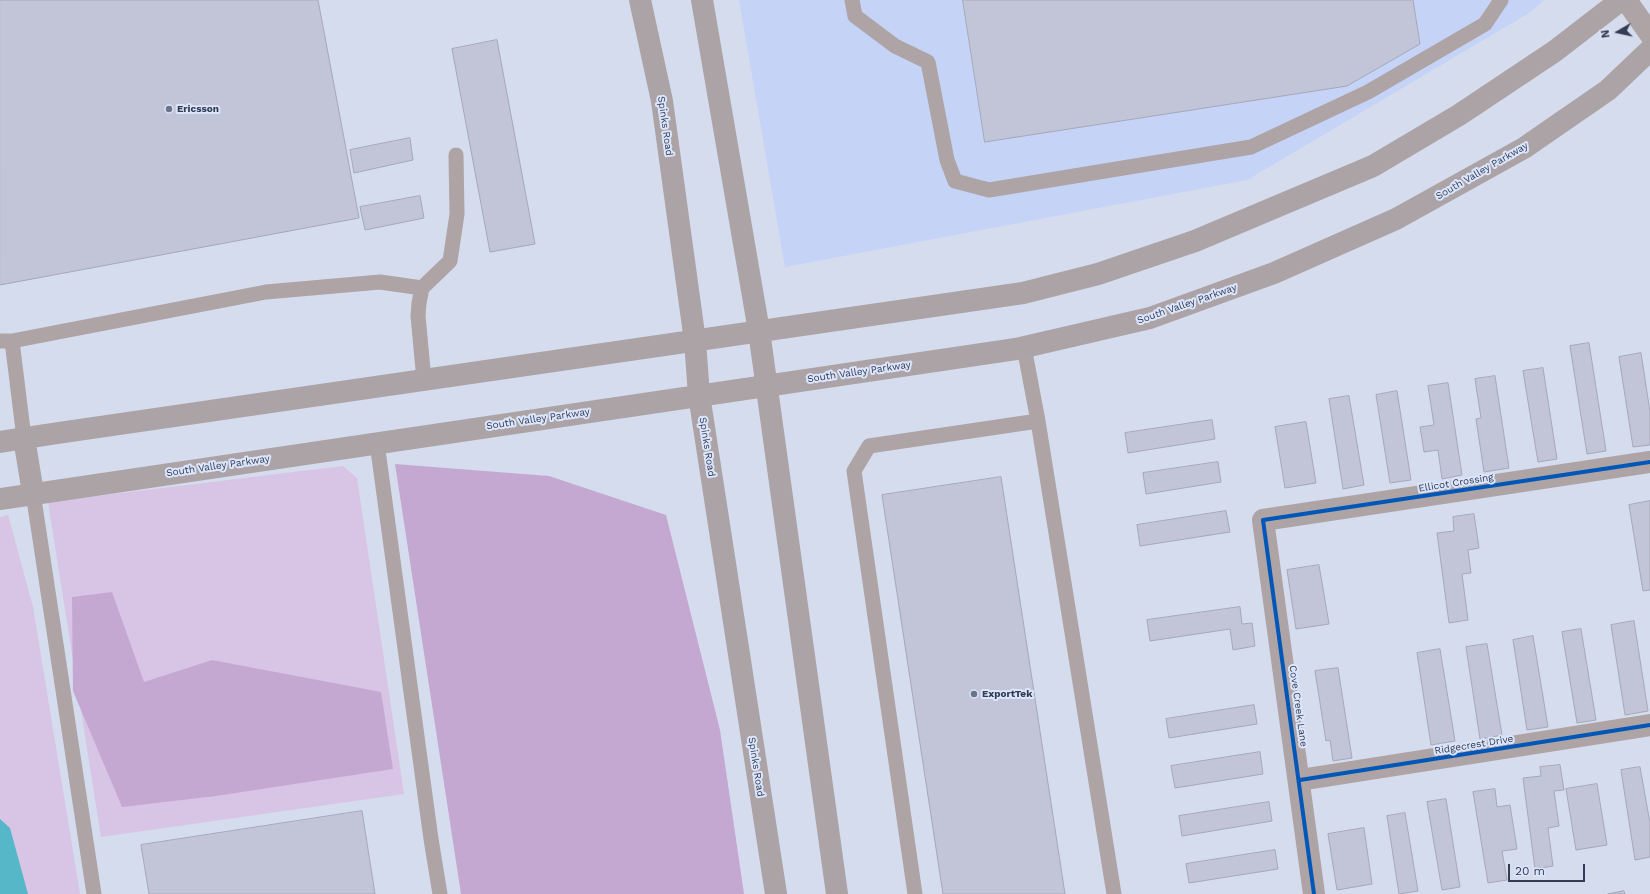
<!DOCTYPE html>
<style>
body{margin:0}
#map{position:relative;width:1650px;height:894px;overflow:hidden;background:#d4dcee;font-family:"Work Sans",sans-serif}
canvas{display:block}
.north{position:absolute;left:1598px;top:12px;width:40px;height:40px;-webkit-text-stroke:3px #dbe5fb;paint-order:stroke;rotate:261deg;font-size:11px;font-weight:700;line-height:16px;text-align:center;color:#333c52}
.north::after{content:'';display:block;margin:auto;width:14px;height:18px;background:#333c52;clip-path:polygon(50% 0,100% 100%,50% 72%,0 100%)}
.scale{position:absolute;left:1508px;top:864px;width:77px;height:18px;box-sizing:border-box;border:2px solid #333c52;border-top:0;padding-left:5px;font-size:12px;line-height:14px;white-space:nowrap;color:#333c52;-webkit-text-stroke:3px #dbe5fb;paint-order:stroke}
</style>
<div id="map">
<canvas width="1650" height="894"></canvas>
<div class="north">N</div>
<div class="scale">20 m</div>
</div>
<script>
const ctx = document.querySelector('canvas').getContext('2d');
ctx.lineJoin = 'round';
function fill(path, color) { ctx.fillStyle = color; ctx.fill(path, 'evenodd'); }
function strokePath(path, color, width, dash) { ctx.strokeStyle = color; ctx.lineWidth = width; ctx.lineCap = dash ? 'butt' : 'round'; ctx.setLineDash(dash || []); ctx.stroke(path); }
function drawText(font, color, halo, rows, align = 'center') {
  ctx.font = font + ' "Work Sans",sans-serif'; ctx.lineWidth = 4; ctx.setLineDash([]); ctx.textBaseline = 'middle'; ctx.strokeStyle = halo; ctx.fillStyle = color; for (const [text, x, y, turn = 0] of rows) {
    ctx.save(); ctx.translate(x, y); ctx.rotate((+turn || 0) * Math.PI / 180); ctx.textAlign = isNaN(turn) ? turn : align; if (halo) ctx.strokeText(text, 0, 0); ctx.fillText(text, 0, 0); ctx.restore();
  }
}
fill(new Path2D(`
 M 739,0 L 1544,0 L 1529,13 L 1247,180 L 785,267 Z`), '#c4d3f6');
fill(new Path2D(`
 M 343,466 L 357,478 L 404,794 L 101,837 L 48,502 Z
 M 8,515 L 33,607 L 80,894 L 0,894 L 0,517 Z`), '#d8c4e4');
fill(new Path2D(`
 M 395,464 L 549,476 L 666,515 L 720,730 L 744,894 L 461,894 Z
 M 112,592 L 144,682 L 212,660 L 381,692 L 393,769 L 216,796 L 122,807 L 73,691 L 72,597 Z`), '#c5a8d1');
fill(new Path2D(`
 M 0,819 L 10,828 L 28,894 L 0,894 Z`), '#55b7c7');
const building = new Path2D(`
 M 0,0 L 318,0 L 359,218 L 0,285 Z
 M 963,0 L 1413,0 L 1420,44 L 1347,86 L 985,142 Z
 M 497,40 L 535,244 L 490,252 L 452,49 Z
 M 410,138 L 413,160 L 354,173 L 350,150 Z
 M 420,196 L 424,218 L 365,230 L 360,207 Z
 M 1589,343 L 1606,451 L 1587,454 L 1570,346 Z
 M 1641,353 L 1650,412 L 1650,445 L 1633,447 L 1619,357 Z
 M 1543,368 L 1557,459 L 1538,462 L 1523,371 Z
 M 1495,376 L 1509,468 L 1484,472 L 1476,419 L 1481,418 L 1475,379 Z
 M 1448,383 L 1462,475 L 1442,479 L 1438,450 L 1424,452 L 1420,427 L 1434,425 L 1428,386 Z
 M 1397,391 L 1411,480 L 1390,483 L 1376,395 Z
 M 1349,396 L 1364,485 L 1343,489 L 1329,399 Z
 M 1212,420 L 1215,439 L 1128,453 L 1125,433 Z
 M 1306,422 L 1316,483 L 1285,488 L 1275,427 Z
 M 1218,462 L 1221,482 L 1146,494 L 1143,473 Z
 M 1001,477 L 1065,894 L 943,894 L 882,495 Z
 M 1650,501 L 1650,590 L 1643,591 L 1629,505 Z
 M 1226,511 L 1230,532 L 1140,546 L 1137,525 Z
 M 1474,514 L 1479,548 L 1468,550 L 1471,573 L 1462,574 L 1468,620 L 1449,623 L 1437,533 L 1454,531 L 1453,517 Z
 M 1319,565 L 1329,624 L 1296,629 L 1287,570 Z
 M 1240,607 L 1242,624 L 1252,623 L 1255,646 L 1233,650 L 1230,629 L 1150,641 L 1147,620 Z
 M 1634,621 L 1648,711 L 1625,715 L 1611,625 Z
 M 1581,629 L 1596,720 L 1577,723 L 1562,632 Z
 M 1533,636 L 1548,727 L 1527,730 L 1513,640 Z
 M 1487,644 L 1502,735 L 1480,739 L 1466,647 Z
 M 1440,649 L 1455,741 L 1431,745 L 1417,653 Z
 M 1338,668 L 1352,758 L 1333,761 L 1330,740 L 1326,741 L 1315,671 Z
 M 1254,705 L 1257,724 L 1169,738 L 1166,719 Z
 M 1260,752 L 1263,774 L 1175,788 L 1171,766 Z
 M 1560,765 L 1564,790 L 1554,791 L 1559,826 L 1548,828 L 1553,866 L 1535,869 L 1523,778 L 1541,776 L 1540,767 Z
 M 1640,767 L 1650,823 L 1650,857 L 1635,860 L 1621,770 Z
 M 1597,784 L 1607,845 L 1576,850 L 1566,789 Z
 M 1495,789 L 1497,807 L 1510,805 L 1517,849 L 1502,851 L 1507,880 L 1488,883 L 1473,792 Z
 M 1446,799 L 1460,887 L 1442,890 L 1427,802 Z
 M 1269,802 L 1272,821 L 1182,836 L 1179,816 Z
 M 362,811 L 375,894 L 149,894 L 141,845 Z
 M 1405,813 L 1418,891 L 1399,894 L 1387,816 Z
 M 1364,828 L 1372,884 L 1337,890 L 1328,834 Z
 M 1275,850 L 1278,869 L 1189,883 L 1186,864 Z
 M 1624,891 L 1625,894 L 1608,894 Z`);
fill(building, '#c2c5d8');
strokePath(building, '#a5a8b9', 1);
strokePath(new Path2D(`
 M 852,0 L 855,16 L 895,46 L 928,62 L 947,160 L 955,181 L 989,190 L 1251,147 L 1368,92 L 1485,24 L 1501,0
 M 0,341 L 12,341 L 24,438
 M 12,341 L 266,292 L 380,282 L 422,288
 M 1024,347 L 1038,421 L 1114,894
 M 424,380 L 418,316 L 419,303 L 422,288 L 450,261 L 457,214 L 456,155
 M 377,443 L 431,839 L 440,894
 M 33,493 L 94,894
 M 915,894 L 854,471 L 869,446 L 1038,421`), '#aea3a5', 15);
strokePath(new Path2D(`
 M 1626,0 L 1650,34
 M 1300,780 L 1650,725
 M 1314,894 L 1263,520 L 1650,462`), '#aea3a5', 22);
strokePath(new Path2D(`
 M 640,0 L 662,101 L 695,341 L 699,395 L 776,894
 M 702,0 L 759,331 L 837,894
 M 24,438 L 33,493
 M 0,442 L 58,433 L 1023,293 L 1098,274 L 1195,241 L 1373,166 L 1459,115 L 1555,51 L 1621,0
 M 0,499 L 1016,349 L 1150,318 L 1274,273 L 1396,219 L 1524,148 L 1608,90 L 1650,50`), '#aca3a7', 22);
strokePath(new Path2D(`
 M 1300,780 L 1650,725
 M 1314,894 L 1263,520 L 1650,462`), '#0057b8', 4);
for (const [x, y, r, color] of [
 [169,109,4,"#6b7489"],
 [974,694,4,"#6b7489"]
]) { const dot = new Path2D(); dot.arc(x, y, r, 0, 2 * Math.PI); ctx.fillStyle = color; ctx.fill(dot); strokePath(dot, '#dbe5fb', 1.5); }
drawText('bold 10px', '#333c52', '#dbe5fb', [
 ["Ericsson",177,109],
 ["ExportTek",982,694]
], 'left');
drawText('10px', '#333c52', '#dbe5fb', [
 ["Spinks Road",665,126,82],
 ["South Valley Parkway",1482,171,-30],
 ["South Valley Parkway",1187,304,-19],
 ["South Valley Parkway",859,372,-8],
 ["South Valley Parkway",538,419,-8],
 ["Spinks Road",707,447,81],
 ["South Valley Parkway",218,466,-8],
 ["Ellicot Crossing",1456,483,-9],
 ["Cove Creek Lane",1298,706,82],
 ["Ridgecrest Drive",1474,745,-9],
 ["Spinks Road",756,767,81]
]);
</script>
